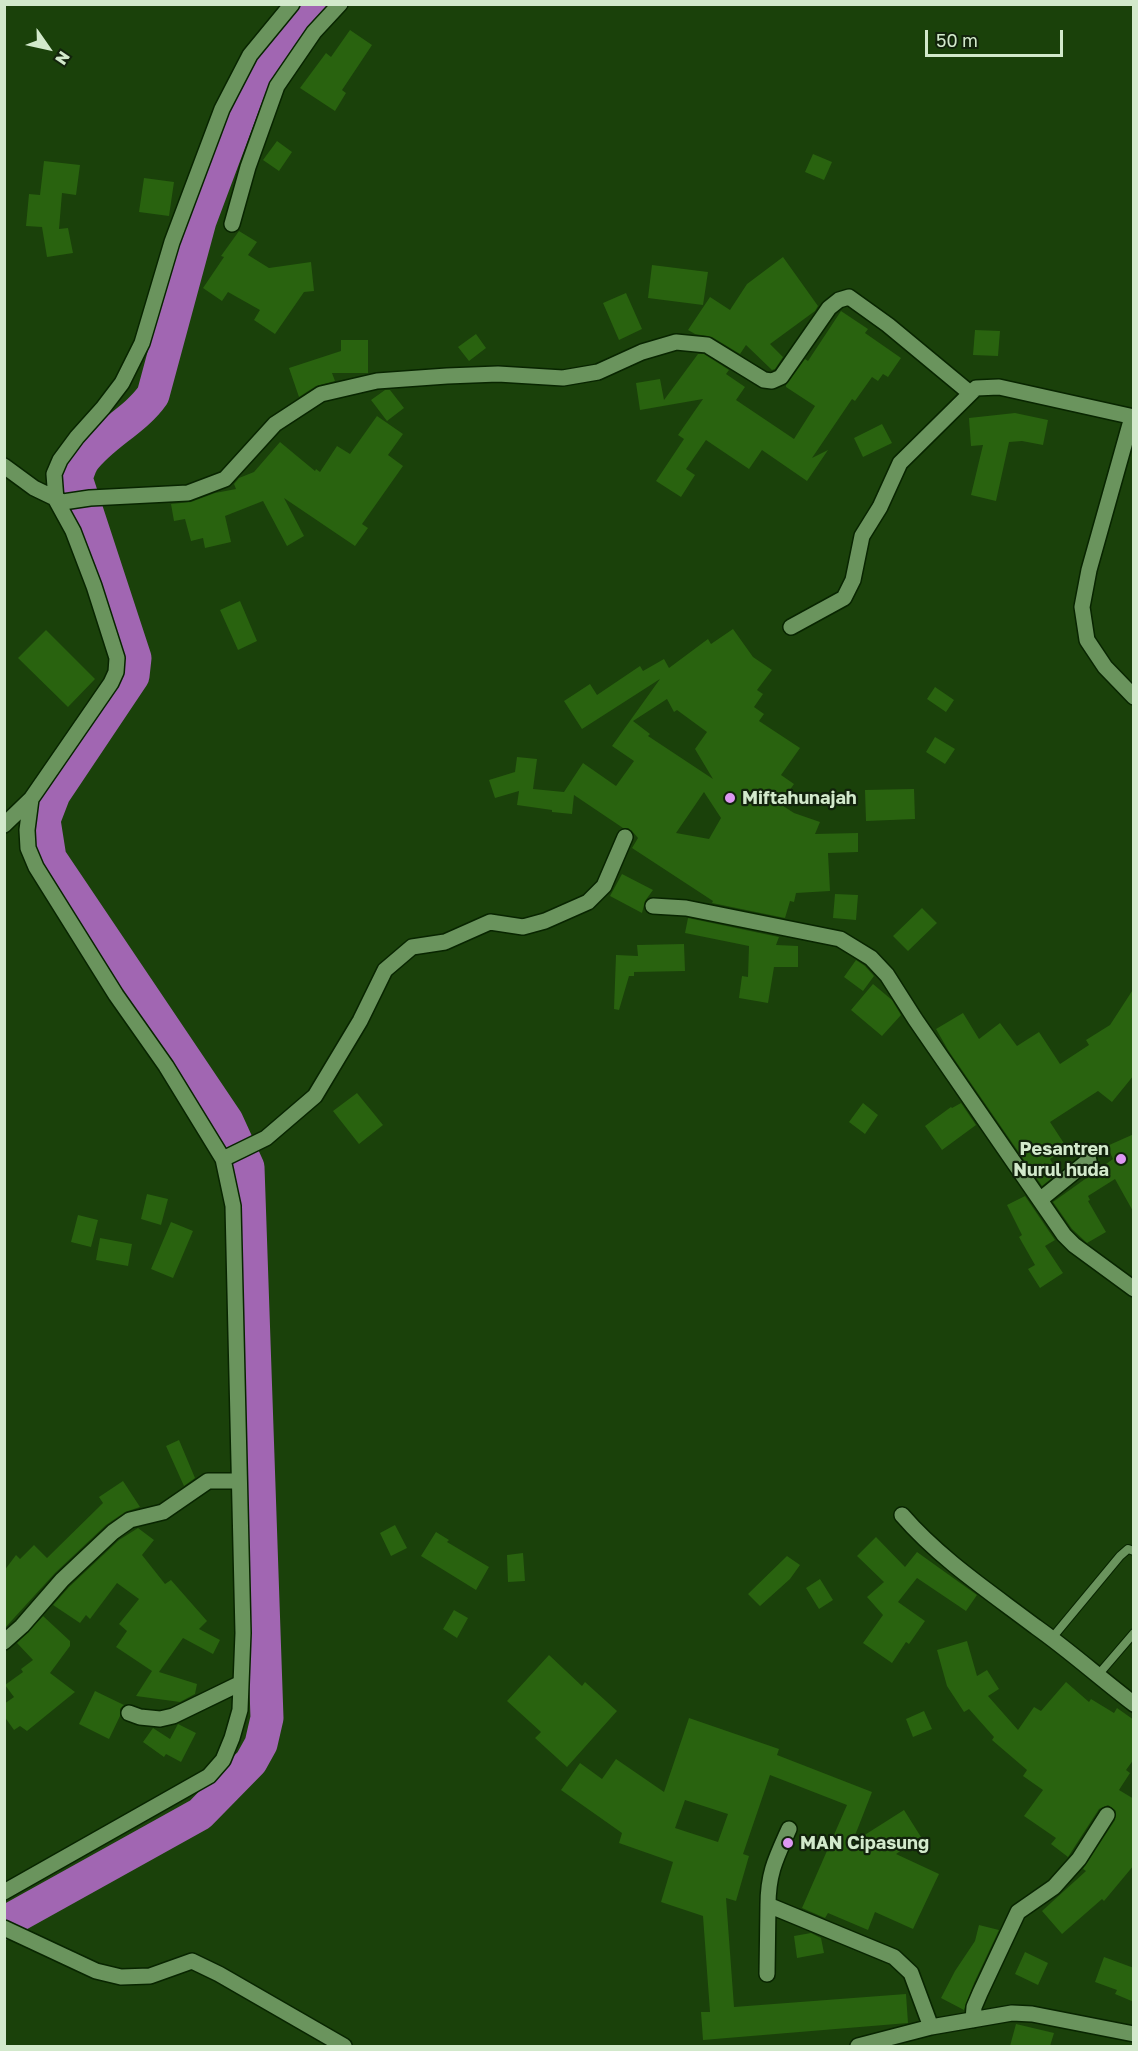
<!DOCTYPE html>
<style>
body{margin:0}
#map{position:relative;width:1138px;height:2051px;overflow:hidden;background:#1a410a;font-family:"Golos Text",sans-serif}
canvas{display:block}
.frame{position:absolute;inset:0;border:6px solid #d2e9cb;pointer-events:none}
.north{position:absolute;left:18px;top:18px;width:60px;height:60px;-webkit-text-stroke:4px #12230c;paint-order:stroke;rotate:124deg;font-size:16px;font-weight:700;line-height:24px;text-align:center;color:#d2e9cb}
.north::after{content:'';display:block;margin:auto;width:21px;height:27px;background:#d2e9cb;clip-path:polygon(50% 0,100% 100%,50% 72%,0 100%)}
.scale{position:absolute;left:925px;top:30px;width:138px;height:27px;box-sizing:border-box;border:3px solid #d2e9cb;border-top:0;padding-left:8px;font-size:18px;line-height:21px;white-space:nowrap;color:#d2e9cb;-webkit-text-stroke:4px #12230c;paint-order:stroke}
</style>
<div id="map">
<canvas width="1138" height="2051"></canvas>
<div class="frame"></div>
<div class="north">N</div>
<div class="scale">50 m</div>
</div>
<script>
const ctx = document.querySelector('canvas').getContext('2d');
ctx.lineJoin = 'round';
function strokePath(path, color, width, dash) { ctx.strokeStyle = color; ctx.lineWidth = width; ctx.lineCap = dash ? 'butt' : 'round'; ctx.setLineDash(dash || []); ctx.stroke(path); }
function fill(path, color) { ctx.fillStyle = color; ctx.fill(path, 'evenodd'); }
function drawText(font, color, halo, rows, align = 'center') {
  ctx.font = font + ' "Golos Text",sans-serif'; ctx.lineWidth = 4.5; ctx.setLineDash([]); ctx.textBaseline = 'middle'; ctx.strokeStyle = halo; ctx.fillStyle = color; for (const [text, x, y, turn = 0] of rows) {
    ctx.save(); ctx.translate(x, y); ctx.rotate((+turn || 0) * Math.PI / 180); ctx.textAlign = isNaN(turn) ? turn : align; if (halo) ctx.strokeText(text, 0, 0); ctx.fillText(text, 0, 0); ctx.restore();
  }
}
strokePath(new Path2D(`
 M 4,1923 L 200,1814 L 251,1762 L 261,1744 L 267,1718 L 248,1167 L 227,1121 L 50,858 L 44,820 L 54,794 L 133,676 L 135,658 L 76,478 C 78,473 80,466 83,461 C 102,435 135,421 153,395 L 200,221 L 249,90 L 268,58 L 318,4`), '#a166b2', 33);
fill(new Path2D(`
 M 350,30 L 372,45 L 342,90 L 346,93 L 335,111 L 300,88 L 326,53 L 331,57 Z
 M 277,141 L 292,152 L 279,171 L 263,160 Z
 M 813,154 L 832,162 L 824,180 L 805,172 Z
 M 44,161 L 80,165 L 76,195 L 62,193 L 59,229 L 68,228 L 73,253 L 47,257 L 42,227 L 26,226 L 29,194 L 40,195 Z
 M 144,178 L 174,182 L 169,216 L 139,212 Z
 M 239,231 L 257,242 L 248,255 L 269,268 L 311,262 L 314,291 L 304,292 L 275,334 L 254,320 L 260,310 L 228,292 L 222,301 L 203,288 L 224,257 L 221,256 Z
 M 783,257 L 818,306 L 815,311 L 770,344 L 783,357 L 775,369 L 772,370 L 746,345 L 740,354 L 712,337 L 695,334 L 688,330 L 710,297 L 730,310 L 747,284 Z
 M 652,265 L 708,272 L 703,305 L 648,298 Z
 M 626,293 L 642,329 L 619,340 L 603,303 Z
 M 841,311 L 868,329 L 865,333 L 901,358 L 888,377 L 883,374 L 878,381 L 872,377 L 855,401 L 852,399 L 812,458 L 828,450 L 807,481 L 762,450 L 749,469 L 706,440 L 686,469 L 695,475 L 681,497 L 656,481 L 684,439 L 678,435 L 703,399 L 640,410 L 636,383 L 660,379 L 664,400 L 698,354 L 704,354 L 729,370 L 726,374 L 745,387 L 736,400 L 794,439 L 815,406 L 786,387 L 786,385 L 805,359 L 808,361 Z
 M 975,330 L 1000,331 L 998,356 L 973,355 Z
 M 476,334 L 486,348 L 469,361 L 458,347 Z
 M 341,340 L 368,340 L 368,373 L 332,373 L 335,381 L 316,386 L 299,397 L 289,368 L 341,351 Z
 M 385,390 L 390,390 L 404,408 L 387,421 L 371,400 Z
 M 1015,413 L 1048,420 L 1043,445 L 1022,441 L 1009,442 L 996,501 L 971,495 L 983,445 L 971,446 L 969,418 Z
 M 377,416 L 403,434 L 388,455 L 403,466 L 362,524 L 368,528 L 355,546 L 284,498 L 304,536 L 287,546 L 263,501 L 225,516 L 231,542 L 205,548 L 203,538 L 191,541 L 185,519 L 174,521 L 171,504 L 191,502 L 215,493 L 236,489 L 234,484 L 239,478 L 254,472 L 280,442 L 315,471 L 316,469 L 320,472 L 337,446 L 350,454 Z
 M 882,424 L 892,443 L 863,457 L 854,438 Z
 M 240,601 L 257,641 L 238,650 L 220,610 Z
 M 733,629 L 753,657 L 772,670 L 757,690 L 763,694 L 754,707 L 764,714 L 759,721 L 800,748 L 781,775 L 794,784 L 780,804 L 794,813 L 820,822 L 815,834 L 858,833 L 858,852 L 828,853 L 830,891 L 796,893 L 794,902 L 790,901 L 785,918 L 712,903 L 713,901 L 632,848 L 638,838 L 632,831 L 628,828 L 623,828 L 574,795 L 572,814 L 552,812 L 552,810 L 517,805 L 519,791 L 495,798 L 489,780 L 515,772 L 517,757 L 537,759 L 533,789 L 564,792 L 583,763 L 616,786 L 634,761 L 612,746 L 660,679 L 582,729 L 564,701 L 590,684 L 597,695 L 640,666 L 643,671 L 664,659 L 669,668 L 708,639 L 711,644 ZM 667,699 L 674,712 L 677,710 L 707,732 L 695,749 L 713,779 L 648,736 L 650,734 L 633,721 ZM 704,792 L 721,818 L 709,839 L 676,833 Z
 M 46,630 L 95,679 L 68,707 L 18,658 Z
 M 935,687 L 954,700 L 946,712 L 927,699 Z
 M 935,737 L 955,749 L 945,764 L 926,752 Z
 M 914,789 L 915,819 L 866,821 L 865,790 Z
 M 622,874 L 653,890 L 645,901 L 642,913 L 610,896 Z
 M 835,894 L 858,895 L 856,920 L 833,918 Z
 M 922,908 L 937,923 L 908,951 L 893,936 Z
 M 688,918 L 779,937 L 776,945 L 798,946 L 798,967 L 774,967 L 768,1003 L 739,998 L 742,976 L 748,977 L 749,946 L 685,933 Z
 M 684,944 L 685,971 L 634,972 L 634,976 L 629,976 L 619,1010 L 614,1009 L 616,955 L 638,956 L 637,945 Z
 M 856,960 L 865,966 L 874,976 L 863,991 L 844,977 Z
 M 873,984 L 892,1000 L 901,1015 L 882,1036 L 851,1010 Z
 M 1134,988 L 1134,1075 L 1112,1102 L 1098,1091 L 1050,1122 L 1067,1148 L 1050,1159 L 1058,1173 L 1042,1186 L 948,1050 L 936,1029 L 963,1013 L 979,1039 L 1000,1023 L 1017,1046 L 1039,1032 L 1060,1064 L 1089,1045 L 1086,1040 L 1110,1025 Z
 M 357,1093 L 383,1125 L 359,1144 L 333,1111 Z
 M 863,1103 L 878,1115 L 865,1134 L 849,1122 Z
 M 961,1103 L 976,1125 L 942,1150 L 925,1126 L 951,1107 L 952,1108 Z
 M 1134,1134 L 1134,1213 L 1115,1179 L 1088,1196 L 1090,1200 L 1088,1201 L 1106,1232 L 1087,1243 L 1072,1229 L 1053,1202 L 1113,1159 L 1107,1146 Z
 M 147,1194 L 168,1199 L 161,1225 L 141,1219 Z
 M 1025,1196 L 1055,1240 L 1045,1246 L 1063,1273 L 1040,1288 L 1028,1269 L 1035,1265 L 1019,1237 L 1022,1235 L 1007,1205 Z
 M 78,1215 L 98,1220 L 91,1247 L 71,1242 Z
 M 171,1222 L 193,1231 L 173,1278 L 151,1269 Z
 M 100,1238 L 132,1244 L 128,1266 L 96,1260 Z
 M 179,1440 L 195,1478 L 184,1486 L 166,1446 Z
 M 123,1481 L 140,1507 L 125,1512 L 106,1525 L 55,1573 L 4,1629 L 4,1571 L 16,1555 L 20,1559 L 34,1545 L 47,1558 L 103,1503 L 99,1497 Z
 M 395,1525 L 407,1548 L 391,1556 L 380,1533 Z
 M 138,1528 L 154,1540 L 142,1555 L 165,1584 L 171,1580 L 207,1621 L 199,1629 L 220,1640 L 213,1654 L 183,1638 L 159,1672 L 197,1684 L 195,1694 L 180,1702 L 136,1696 L 152,1671 L 116,1647 L 127,1631 L 119,1624 L 139,1599 L 117,1583 L 90,1619 L 86,1615 L 80,1623 L 53,1605 L 69,1587 L 119,1540 Z
 M 436,1532 L 449,1540 L 447,1542 L 489,1567 L 476,1590 L 421,1556 Z
 M 876,1537 L 905,1567 L 917,1552 L 977,1595 L 966,1611 L 917,1578 L 898,1602 L 925,1621 L 909,1644 L 906,1642 L 892,1663 L 863,1643 L 883,1615 L 867,1597 L 884,1582 L 857,1556 Z
 M 523,1553 L 525,1581 L 508,1582 L 507,1555 Z
 M 787,1556 L 800,1565 L 790,1579 L 760,1606 L 748,1594 Z
 M 820,1579 L 833,1600 L 819,1609 L 806,1588 Z
 M 454,1610 L 468,1618 L 457,1638 L 443,1629 Z
 M 43,1616 L 70,1641 L 70,1646 L 50,1673 L 75,1692 L 27,1731 L 20,1726 L 14,1730 L 4,1716 L 4,1704 L 14,1697 L 5,1685 L 23,1672 L 21,1669 L 33,1660 L 17,1643 Z
 M 967,1641 L 977,1676 L 987,1670 L 999,1689 L 988,1696 L 1018,1730 L 1034,1707 L 1041,1711 L 1066,1682 L 1089,1702 L 1091,1699 L 1114,1713 L 1117,1708 L 1134,1720 L 1134,1759 L 1126,1770 L 1130,1773 L 1119,1790 L 1134,1799 L 1134,1865 L 1104,1901 L 1102,1899 L 1062,1934 L 1042,1911 L 1086,1871 L 1083,1869 L 1115,1820 L 1116,1811 L 1108,1805 L 1099,1809 L 1068,1857 L 1051,1844 L 1056,1838 L 1024,1816 L 1043,1790 L 1023,1776 L 1027,1770 L 992,1740 L 994,1737 L 969,1709 L 964,1712 L 947,1686 L 937,1650 Z
 M 549,1655 L 582,1686 L 585,1682 L 617,1711 L 567,1767 L 535,1738 L 541,1732 L 507,1701 Z
 M 95,1691 L 124,1705 L 120,1709 L 120,1716 L 109,1739 L 79,1724 Z
 M 924,1711 L 932,1729 L 913,1737 L 906,1719 Z
 M 689,1718 L 779,1749 L 777,1755 L 872,1792 L 852,1843 L 904,1810 L 921,1837 L 896,1854 L 939,1874 L 913,1929 L 875,1912 L 868,1930 L 828,1913 L 825,1918 L 802,1908 L 847,1805 L 770,1775 L 743,1854 L 749,1856 L 736,1901 L 726,1898 L 734,2007 L 906,1994 L 908,2023 L 703,2040 L 701,2012 L 710,2012 L 703,1916 L 661,1902 L 673,1862 L 619,1843 L 622,1833 L 561,1790 L 580,1763 L 602,1779 L 616,1759 L 664,1792 ZM 685,1800 L 728,1814 L 718,1842 L 675,1828 Z
 M 178,1724 L 196,1733 L 181,1762 L 166,1754 L 164,1757 L 143,1742 L 153,1728 L 170,1739 Z
 M 979,1925 L 999,1930 L 974,1983 L 964,2010 L 941,1998 L 955,1971 L 975,1941 Z
 M 811,1933 L 821,1938 L 824,1953 L 797,1958 L 794,1936 Z
 M 1025,1952 L 1048,1963 L 1038,1985 L 1015,1974 Z
 M 1104,1957 L 1134,1968 L 1134,2002 L 1115,1994 L 1117,1990 L 1095,1982 Z
 M 1016,2024 L 1054,2033 L 1050,2046 L 1010,2046 Z`), '#29630f');
const service = new Path2D(`
 M 1052,1638 L 1120,1556 L 1128,1549 L 1134,1551
 M 1098,1675 L 1134,1633`);
const minor = new Path2D(`
 M 232,224 L 248,167 L 277,86 L 314,32 L 340,4
 M 1132,417 L 1089,570 L 1082,607 L 1087,640 L 1105,667 L 1134,697
 M 4,466 L 34,488 L 63,502 L 90,498 L 188,493 L 225,479 L 275,424 L 321,394 L 377,381 L 447,376 L 498,374 L 563,378 L 598,372 L 642,352 L 676,342 L 707,345 L 764,380 L 772,381 L 781,377 L 829,308 L 839,300 L 849,297 L 888,325 L 970,393
 M 791,627 L 844,598 L 853,580 L 862,536 L 880,507 L 900,463 L 976,388 L 999,387 L 1134,417
 M 4,825 L 31,799
 M 653,906 L 686,908 L 840,939 L 871,958 L 887,975 L 915,1019 L 1064,1235 L 1074,1245 L 1134,1289
 M 223,1159 L 266,1138 L 315,1096 L 360,1021 L 385,970 L 412,947 L 445,942 L 490,922 L 523,927 L 545,921 L 588,902 L 604,886 L 625,837
 M 1041,1199 L 1089,1160
 M 902,1515 C 940,1559 990,1592 1036,1627 C 1070,1651 1101,1679 1134,1704
 M 4,1642 L 22,1626 L 62,1580 L 113,1532 L 130,1520 L 163,1512 L 208,1481 L 239,1481
 M 129,1713 L 140,1717 L 160,1719 L 173,1716 L 241,1683
 M 789,1829 C 776,1858 768,1873 768,1905 L 894,1957 L 911,1973 L 931,2027
 M 4,1892 L 209,1776 L 223,1760 L 232,1738 L 240,1710 L 243,1633 L 233,1206 L 223,1159 L 166,1066 L 116,995 L 36,867 L 28,848 L 27,830 L 31,799 L 111,683 L 116,672 L 117,658 L 94,586 L 73,531 L 56,500 L 54,474 L 60,460 L 77,437 L 103,408 L 122,383 L 142,343 L 172,242 L 222,109 L 250,55 L 292,4
 M 4,1928 L 96,1971 L 121,1977 L 150,1976 L 192,1961 L 219,1974 L 344,2046
 M 767,1974 L 768,1905
 M 973,2020 L 974,2007 L 980,1993 L 1018,1912 L 1054,1887 L 1079,1859 L 1107,1815
 M 858,2046 L 931,2027 L 1012,2013 L 1032,2014 L 1134,2034`);
strokePath(service, '#082500', 10);
strokePath(minor, '#082500', 18);
strokePath(service, '#6a945d', 8);
strokePath(minor, '#6a945d', 15);
for (const [x, y, r, color] of [
 [730,798,6,"#de98f2"],
 [1121,1159,6,"#de98f2"],
 [788,1843,6,"#de98f2"]
]) { const dot = new Path2D(); dot.arc(x, y, r, 0, 2 * Math.PI); ctx.fillStyle = color; ctx.fill(dot); strokePath(dot, '#12230c', 2); }
drawText('bold 18px', '#d2e9cb', '#12230c', [
 ["Miftahunajah",742,798],
 ["Pesantren",1109,1149,"right"],
 ["Nurul huda",1109,1170,"right"],
 ["MAN Cipasung",800,1843]
], 'left');
</script>
